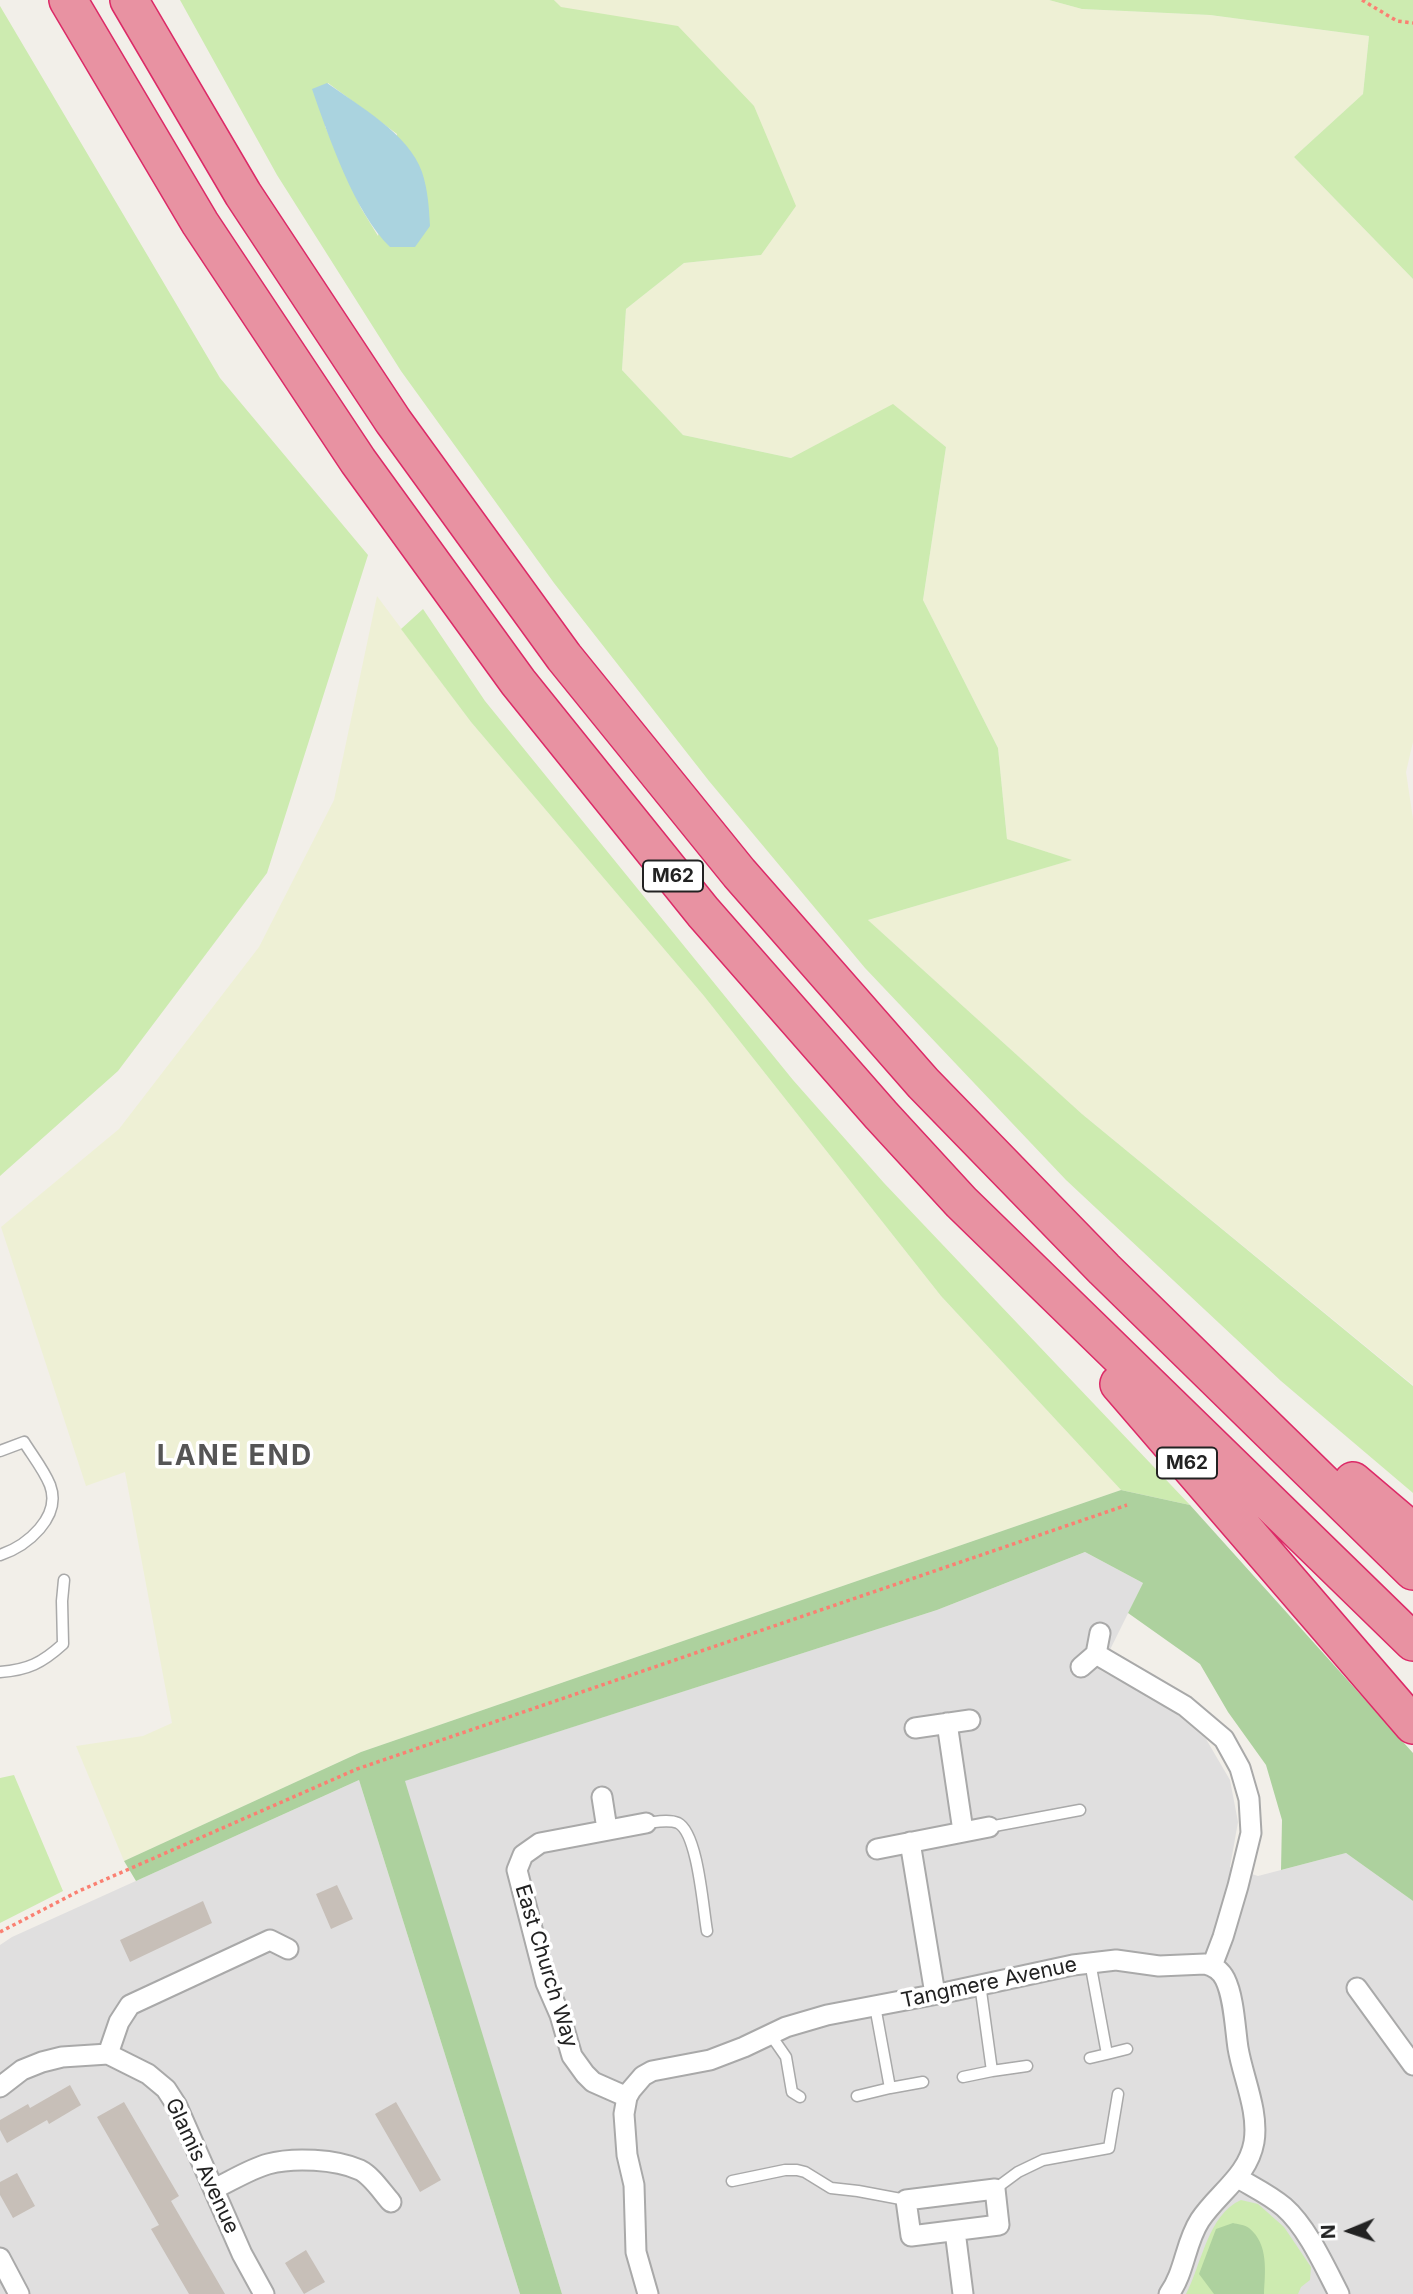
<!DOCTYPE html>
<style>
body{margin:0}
#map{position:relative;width:1413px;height:2294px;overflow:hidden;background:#f2efe9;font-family:Inter,sans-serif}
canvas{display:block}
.north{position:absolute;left:1315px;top:2196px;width:70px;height:70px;-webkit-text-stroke:5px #fff;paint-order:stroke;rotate:268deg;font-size:19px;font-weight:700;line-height:28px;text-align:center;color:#222}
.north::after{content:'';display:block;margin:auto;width:24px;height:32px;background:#222;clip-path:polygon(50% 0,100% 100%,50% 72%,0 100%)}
</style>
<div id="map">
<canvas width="1413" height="2294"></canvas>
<div class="north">N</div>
</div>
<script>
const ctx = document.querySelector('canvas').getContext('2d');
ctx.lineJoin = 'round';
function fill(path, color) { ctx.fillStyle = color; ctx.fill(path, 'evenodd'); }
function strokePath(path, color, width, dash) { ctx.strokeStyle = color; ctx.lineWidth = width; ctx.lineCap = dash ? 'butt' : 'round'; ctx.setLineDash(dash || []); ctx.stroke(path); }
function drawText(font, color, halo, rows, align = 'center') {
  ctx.font = font + ' Inter,sans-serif'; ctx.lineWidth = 7; ctx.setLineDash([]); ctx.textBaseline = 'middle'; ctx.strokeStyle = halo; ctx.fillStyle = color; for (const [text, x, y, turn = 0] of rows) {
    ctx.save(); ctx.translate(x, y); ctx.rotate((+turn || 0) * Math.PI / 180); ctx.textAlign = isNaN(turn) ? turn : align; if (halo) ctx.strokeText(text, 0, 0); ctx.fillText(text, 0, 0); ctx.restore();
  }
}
fill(new Path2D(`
 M 1085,1552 L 1143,1583 L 1100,1670 L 1171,1709 L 1206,1739 L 1230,1780 L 1238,1822 L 1230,1867 L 1258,1876 L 1346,1853 L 1413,1901 L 1413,2294 L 562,2294 L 404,1781 L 937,1610 Z
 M 359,1780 L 520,2294 L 0,2294 L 0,1945 L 12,1937 Z`), '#e0dfdf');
fill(new Path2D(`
 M 554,0 L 1049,0 L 1082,9 L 1210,15 L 1369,36 L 1363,94 L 1294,157 L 1413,279 L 1413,742 L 1406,772 L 1413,819 L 1413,1385 L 1082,1114 L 868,920 L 1071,860 L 1007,839 L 998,748 L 923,600 L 946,447 L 893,405 L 791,458 L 683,435 L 622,370 L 626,309 L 684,263 L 761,255 Z
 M 377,596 L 471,722 L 704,996 L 941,1296 L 1121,1490 L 361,1752 L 124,1861 L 76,1746 L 143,1736 L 172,1723 L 125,1472 L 86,1486 L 1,1227 L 119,1129 L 259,947 L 334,800 Z`), '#eef0d5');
fill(new Path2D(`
 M 180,0 L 554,0 L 561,7 L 678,26 L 754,106 L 796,206 L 761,255 L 684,263 L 626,309 L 622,370 L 683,435 L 791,458 L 893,404 L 946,447 L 923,600 L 998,748 L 1007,839 L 1072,860 L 868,920 L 1082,1114 L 1413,1386 L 1413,1493 L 1281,1381 L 1066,1180 L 865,968 L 709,781 L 554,583 L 401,371 L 277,175 ZM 328,83 L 397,134 L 378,236 L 361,208 L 325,126 Z
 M 1049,0 L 1413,0 L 1413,279 L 1294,157 L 1363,94 L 1369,36 L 1210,15 L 1082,9 Z
 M 0,6 L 220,378 L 368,555 L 267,873 L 118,1071 L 0,1176 Z
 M 423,609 L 485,701 L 793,1080 L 884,1183 L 1190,1505 L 1121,1490 L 941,1296 L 704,996 L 471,722 L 401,629 Z
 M 14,1775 L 63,1891 L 0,1923 L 0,1778 Z
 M 1241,2200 L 1258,2204 L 1284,2227 L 1311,2267 L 1310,2280 L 1301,2287 L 1298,2294 L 1186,2294 C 1201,2266 1208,2214 1241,2200 Z`), '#cdebb0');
fill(new Path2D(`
 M 1121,1490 L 1190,1505 L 1413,1753 L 1413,1901 L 1346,1853 L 1281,1870 L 1282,1820 L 1266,1765 L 1228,1712 L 1200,1664 L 1128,1613 L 1143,1583 L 1085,1552 L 937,1610 L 405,1781 L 562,2294 L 520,2294 L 359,1780 L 136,1881 L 124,1861 L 361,1752 Z
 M 1233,2223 C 1237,2224 1245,2225 1249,2228 C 1269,2244 1265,2272 1264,2294 L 1214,2294 L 1199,2274 L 1216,2229 Z`), '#add19e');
fill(new Path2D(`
 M 327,83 C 359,106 409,134 422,172 C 428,190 429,208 430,226 L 415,247 L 390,247 C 355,214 328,135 312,89 Z`), '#aad3df');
fill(new Path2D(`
 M 337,1885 L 353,1919 L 331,1929 L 316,1894 Z
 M 203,1901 L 212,1923 L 130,1962 L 120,1940 Z
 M 70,2085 L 81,2105 L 49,2124 L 47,2120 L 7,2143 L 0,2130 L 0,2120 L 28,2104 L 30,2108 Z
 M 124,2102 L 179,2196 L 171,2201 L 225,2294 L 189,2294 L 151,2229 L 159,2225 L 97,2117 Z
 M 396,2102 L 441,2180 L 420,2192 L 375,2114 Z
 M 17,2173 L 35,2206 L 13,2218 L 0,2195 L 0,2182 Z
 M 306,2250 L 325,2282 L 304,2294 L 285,2263 Z`), '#c7bfb8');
const lane = new Path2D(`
 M 0,1451 L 24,1442 C 32,1455 44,1470 50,1485 C 62,1517 27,1546 0,1555
 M 0,1672 C 28,1670 42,1663 63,1644 L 62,1601 L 64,1580
 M 646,1823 C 656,1822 669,1819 678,1823 C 698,1833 703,1909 707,1931
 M 989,1827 L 1080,1810
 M 770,2034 L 786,2057 L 792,2092 L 800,2097
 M 1107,2054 L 1127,2049
 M 1090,2058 L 1107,2054 L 1090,1962
 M 992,2071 L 1027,2066
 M 963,2077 L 992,2071 L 980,1984
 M 890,2088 L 923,2082
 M 857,2096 L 890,2088 L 875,2006
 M 732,2181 L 785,2170 L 797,2170 L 805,2172 L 831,2188 L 858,2191 L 906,2200
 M 995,2189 L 1018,2172 L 1043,2160 L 1109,2148 L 1118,2094`);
const street = new Path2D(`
 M 1096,1654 L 1185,1706 L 1224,1739 L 1240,1768 L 1249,1799 L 1251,1833 L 1238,1886 L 1223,1937 L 1212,1966
 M 1081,1667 L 1096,1654 L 1100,1633
 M 947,1723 L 963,1831
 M 915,1728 L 970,1720
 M 602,1797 L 607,1829
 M 910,1842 L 935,1994
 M 877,1849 L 989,1827
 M 1357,1988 L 1413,2065
 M 108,2054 L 119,2022 L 130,2005 L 270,1940 L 288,1949
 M 0,2087 L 22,2070 L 42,2062 L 62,2057 L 108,2054 L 148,2074 L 166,2089 L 177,2106 L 242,2254 L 264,2294
 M 627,2097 L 593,2082 L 585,2074 L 572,2056 L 560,2015 L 546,1983 L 517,1870 L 523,1855 L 540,1843 L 646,1823
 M 1238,2178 C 1253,2187 1270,2195 1284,2207 C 1307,2227 1325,2267 1339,2294
 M 214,2189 C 231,2181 250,2169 268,2164 C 293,2157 336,2159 360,2170 C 372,2176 382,2192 391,2202
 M 995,2189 L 999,2225 L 911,2236 L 906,2200 Z
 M 955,2231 L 963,2294
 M 0,2258 L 19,2294
 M 648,2294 L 636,2252 L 634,2185 L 627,2155 L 624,2114 L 627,2097 L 631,2090 L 643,2076 L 652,2071 L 710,2060 L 744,2047 L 786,2027 L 827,2015 L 948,1992 L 1073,1965 L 1116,1960 L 1159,1966 L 1205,1964 C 1214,1966 1221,1971 1225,1979 C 1234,1997 1235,2028 1238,2048 C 1243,2078 1259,2111 1254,2142 C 1248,2176 1218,2193 1200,2220 C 1185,2243 1185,2272 1169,2294`);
const highway = new Path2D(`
 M 68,0 L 200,223 L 358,461 L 518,682 L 703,912 L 881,1115 L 961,1202 L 1413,1642
 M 129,0 L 243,194 L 393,421 L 564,657 L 739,873 L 923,1083 L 1104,1269 L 1413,1571
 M 1119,1384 L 1413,1725
 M 1353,1481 L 1413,1532`);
strokePath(lane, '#a9a9a9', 13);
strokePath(street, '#a9a9a9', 23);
strokePath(highway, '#dc2a67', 40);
strokePath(new Path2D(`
 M 1362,0 L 1397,21 L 1413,23
 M 0,1932 L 79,1891 L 357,1769 L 1127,1505`), '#fa8072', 3.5, [3.5, 3.5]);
strokePath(lane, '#fff', 10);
strokePath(street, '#fff', 19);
strokePath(highway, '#e892a2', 37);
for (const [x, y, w] of [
 [673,876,60],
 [1187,1463,60]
]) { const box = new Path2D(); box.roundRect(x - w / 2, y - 15.5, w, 31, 5); ctx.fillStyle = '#fff'; ctx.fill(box); strokePath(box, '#222', 2); }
drawText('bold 19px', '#222', null, [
 ["M62",673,876],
 ["M62",1187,1463]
]);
drawText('21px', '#222', '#fff', [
 ["East Church Way",546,1966,73],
 ["Tangmere Avenue",989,1983,-12],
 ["Glamis Avenue",202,2166,65]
]);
ctx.letterSpacing = '2px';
drawText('bold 28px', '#555', '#fff', [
 ["LANE END",235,1457]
]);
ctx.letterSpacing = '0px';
</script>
